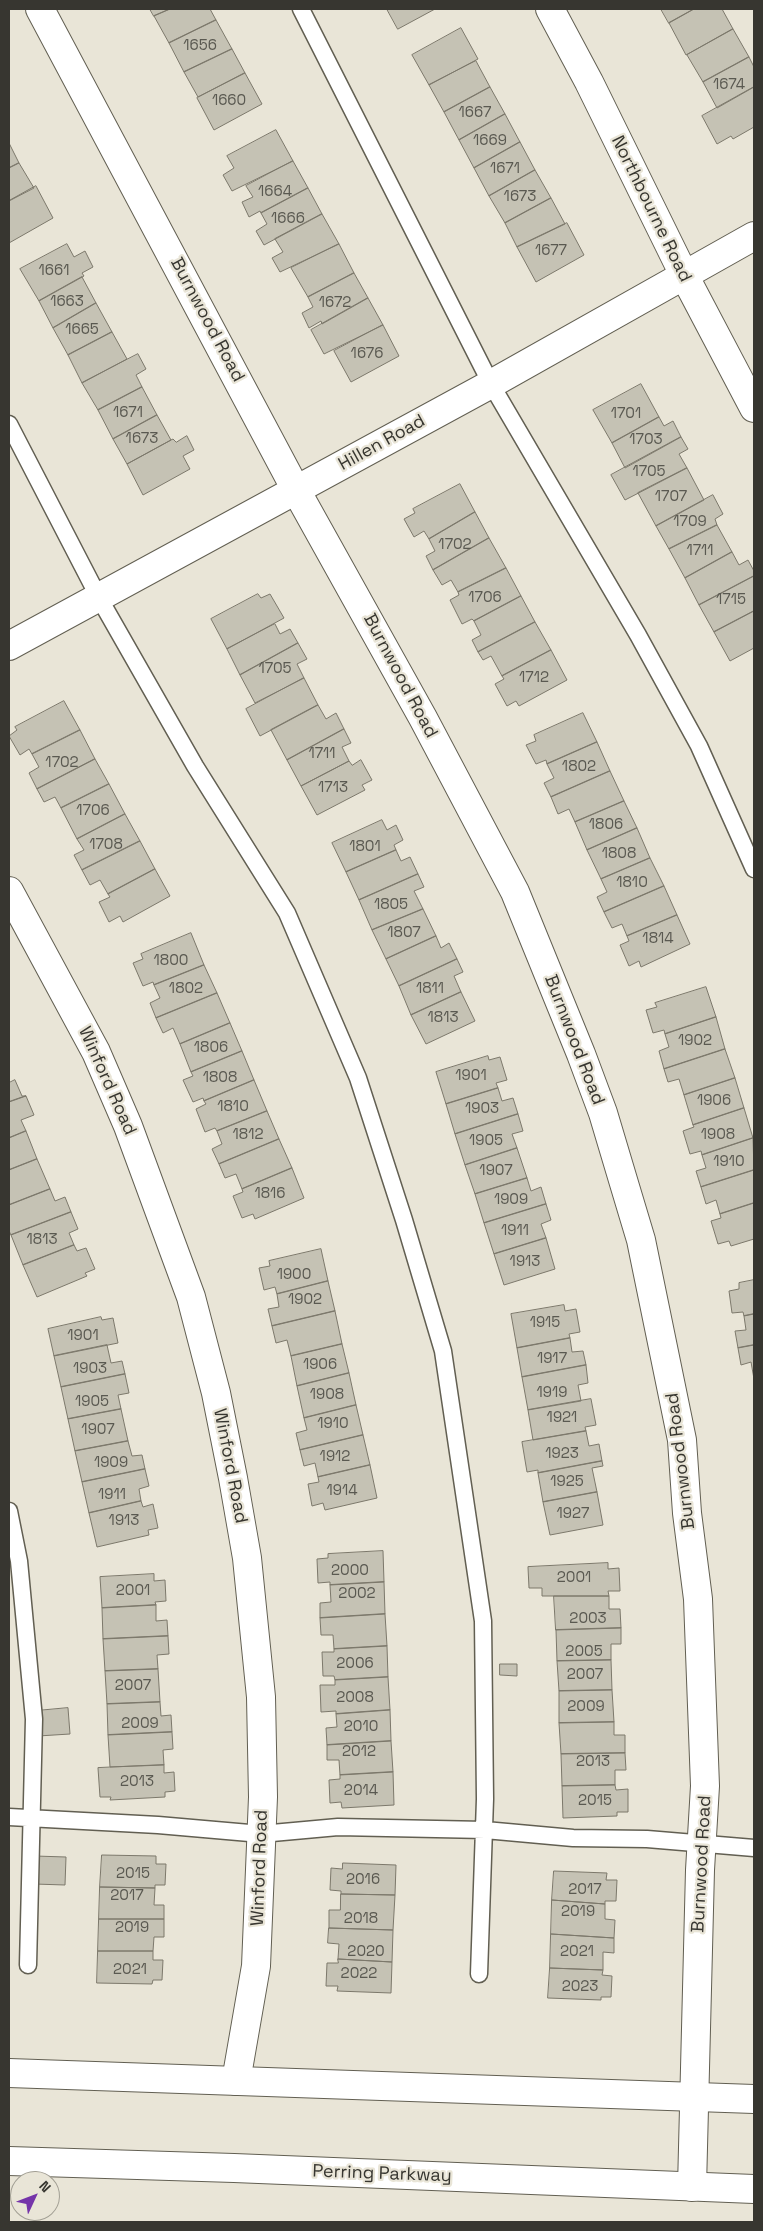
<!DOCTYPE html>
<style>
body{margin:0}
#map{position:relative;width:763px;height:2231px;overflow:hidden;background:#e9e5d7;font-family:"Space Grotesk",sans-serif}
canvas{display:block}
.frame{position:absolute;inset:0;border:10px solid #373630;pointer-events:none}
.north{position:absolute;left:10px;top:2171px;width:50px;height:50px;box-sizing:border-box;background:#e9e5d7;border:1px solid #a29f94;border-radius:50%;rotate:47deg;font-size:14px;font-weight:700;line-height:20px;text-align:center;color:#373630}
.north::after{content:'';display:block;margin:auto;width:18px;height:22px;background:#7534a9;clip-path:polygon(50% 0,100% 100%,50% 72%,0 100%)}
</style>
<div id="map">
<canvas width="763" height="2231"></canvas>
<div class="frame"></div>
<div class="north">N</div>
</div>
<script>
const ctx = document.querySelector('canvas').getContext('2d');
ctx.lineJoin = 'round';
function fill(path, color) { ctx.fillStyle = color; ctx.fill(path, 'evenodd'); }
function strokePath(path, color, width, dash) { ctx.strokeStyle = color; ctx.lineWidth = width; ctx.lineCap = dash ? 'butt' : 'round'; ctx.setLineDash(dash || []); ctx.stroke(path); }
function drawText(font, color, halo, rows, align = 'center') {
  ctx.font = font + ' "Space Grotesk",sans-serif'; ctx.lineWidth = 4.5; ctx.setLineDash([]); ctx.textBaseline = 'middle'; ctx.strokeStyle = halo; ctx.fillStyle = color; for (const [text, x, y, turn = 0] of rows) {
    ctx.save(); ctx.translate(x, y); ctx.rotate((+turn || 0) * Math.PI / 180); ctx.textAlign = isNaN(turn) ? turn : align; if (halo) ctx.strokeText(text, 0, 0); ctx.fillText(text, 0, 0); ctx.restore();
  }
}
const building = new Path2D(`
 M 150,9 L 170,9 L 154,16 Z
 M 170,9 L 210,9 L 216,20 L 169,43 L 154,16 Z
 M 387,9 L 435,9 L 398,29 Z
 M 661,9 L 694,9 L 669,23 Z
 M 694,9 L 722,9 L 733,29 L 686,55 L 669,23 Z
 M 216,20 L 232,49 L 184,72 L 169,43 Z
 M 461,28 L 478,59 L 429,85 L 412,55 Z
 M 733,29 L 749,57 L 703,82 L 687,55 Z
 M 232,49 L 245,73 L 198,97 L 184,72 Z
 M 749,57 L 754,67 L 754,87 L 717,108 L 703,82 Z
 M 476,61 L 490,87 L 444,112 L 429,85 Z
 M 245,73 L 262,104 L 214,130 L 197,98 Z
 M 490,87 L 505,114 L 459,140 L 444,112 Z
 M 754,87 L 754,127 L 733,139 L 731,136 L 717,144 L 702,116 Z
 M 505,114 L 520,142 L 474,168 L 459,140 Z
 M 276,130 L 293,161 L 232,191 L 223,175 L 234,168 L 227,156 Z
 M 520,142 L 535,170 L 489,196 L 474,168 Z
 M 9,143 L 19,163 L 9,168 Z
 M 293,161 L 308,188 L 261,213 L 260,211 L 249,217 L 242,202 L 253,197 L 246,186 Z
 M 19,163 L 34,188 L 9,201 L 9,168 Z
 M 535,170 L 551,198 L 505,223 L 489,196 Z
 M 36,186 L 53,218 L 9,243 L 9,201 Z
 M 308,188 L 322,214 L 264,245 L 256,231 L 267,224 L 261,213 Z
 M 551,198 L 565,224 L 517,247 L 505,223 Z
 M 322,214 L 339,244 L 280,272 L 272,258 L 283,252 L 275,239 Z
 M 567,223 L 584,255 L 536,282 L 517,247 Z
 M 67,244 L 74,257 L 85,251 L 93,267 L 82,273 L 84,276 L 39,301 L 20,269 Z
 M 339,244 L 354,273 L 308,297 L 291,268 Z
 M 354,273 L 368,298 L 322,324 L 321,321 L 309,328 L 302,313 L 313,307 L 308,297 Z
 M 82,277 L 96,303 L 53,328 L 39,301 Z
 M 368,298 L 383,325 L 324,354 L 311,330 Z
 M 96,303 L 112,332 L 68,355 L 53,328 Z
 M 383,325 L 399,356 L 351,382 L 334,351 Z
 M 112,332 L 127,359 L 82,383 L 68,355 Z
 M 138,354 L 146,369 L 136,375 L 142,387 L 98,410 L 82,383 Z
 M 641,384 L 659,417 L 612,443 L 593,410 Z
 M 142,387 L 157,415 L 113,439 L 98,410 Z
 M 157,415 L 171,440 L 127,464 L 113,439 Z
 M 659,417 L 664,426 L 673,421 L 681,437 L 625,468 L 612,443 Z
 M 187,436 L 194,450 L 183,456 L 190,469 L 143,495 L 127,464 L 171,440 L 173,439 L 176,442 Z
 M 681,437 L 688,449 L 679,454 L 687,468 L 625,500 L 611,475 Z
 M 687,468 L 704,500 L 656,526 L 638,493 Z
 M 460,484 L 475,512 L 429,539 L 424,531 L 414,537 L 404,519 L 415,513 L 413,509 Z
 M 713,495 L 723,514 L 715,519 L 717,525 L 669,549 L 656,526 Z
 M 475,512 L 489,538 L 433,570 L 426,556 L 435,551 L 429,539 Z
 M 717,525 L 732,552 L 685,578 L 669,549 Z
 M 489,538 L 506,568 L 458,592 L 451,580 L 442,585 L 433,570 Z
 M 732,552 L 739,565 L 748,560 L 754,571 L 754,576 L 699,605 L 685,578 Z
 M 506,568 L 521,596 L 474,621 L 472,619 L 462,624 L 450,600 L 459,595 L 458,592 Z
 M 754,576 L 754,611 L 714,632 L 699,605 Z
 M 258,594 L 261,598 L 270,594 L 284,618 L 227,649 L 211,619 Z
 M 521,596 L 535,622 L 478,652 L 472,640 L 481,635 L 474,621 Z
 M 754,611 L 754,648 L 730,661 L 714,632 Z
 M 535,622 L 551,650 L 502,676 L 491,656 L 483,660 L 478,652 Z
 M 275,624 L 280,634 L 290,629 L 298,643 L 240,675 L 227,649 Z
 M 298,643 L 307,659 L 297,664 L 304,678 L 255,703 L 240,675 Z
 M 551,650 L 567,680 L 519,706 L 516,701 L 507,706 L 495,684 L 504,679 L 502,676 Z
 M 304,678 L 318,705 L 260,736 L 246,709 Z
 M 64,701 L 80,730 L 32,754 L 29,749 L 20,755 L 9,736 L 17,730 L 15,727 Z
 M 318,705 L 326,719 L 336,713 L 344,729 L 287,760 L 271,730 Z
 M 583,713 L 597,742 L 547,764 L 546,760 L 536,764 L 526,745 L 536,741 L 534,735 Z
 M 344,729 L 351,743 L 342,747 L 349,761 L 301,786 L 287,760 Z
 M 80,730 L 95,759 L 37,789 L 29,773 L 39,767 L 32,754 Z
 M 597,742 L 610,771 L 551,797 L 544,783 L 554,778 L 547,764 Z
 M 95,759 L 109,784 L 61,808 L 55,797 L 44,802 L 37,789 Z
 M 361,760 L 372,780 L 362,785 L 365,790 L 317,815 L 301,786 L 349,761 L 352,765 Z
 M 610,771 L 624,801 L 575,822 L 569,809 L 558,814 L 551,797 Z
 M 109,784 L 125,814 L 77,839 L 61,808 Z
 M 624,801 L 637,828 L 587,850 L 575,822 Z
 M 125,814 L 140,841 L 82,870 L 74,855 L 84,850 L 77,839 Z
 M 382,820 L 387,830 L 396,825 L 403,840 L 394,845 L 396,850 L 346,872 L 332,843 Z
 M 637,828 L 650,858 L 601,879 L 587,850 Z
 M 140,841 L 155,869 L 108,894 L 100,880 L 90,885 L 82,870 Z
 M 396,850 L 401,861 L 410,857 L 418,874 L 359,900 L 346,872 Z
 M 650,858 L 664,886 L 604,912 L 597,897 L 607,892 L 601,879 Z
 M 155,869 L 170,896 L 123,922 L 120,916 L 109,922 L 99,902 L 110,897 L 108,894 Z
 M 418,874 L 424,887 L 414,891 L 423,909 L 372,930 L 359,900 Z
 M 664,886 L 677,915 L 627,936 L 622,924 L 612,928 L 604,912 Z
 M 423,909 L 436,936 L 386,959 L 372,930 Z
 M 677,915 L 690,944 L 641,967 L 639,961 L 629,966 L 620,945 L 629,941 L 627,936 Z
 M 191,933 L 204,965 L 154,985 L 153,982 L 143,986 L 133,963 L 143,959 L 141,954 Z
 M 436,936 L 441,948 L 449,943 L 457,959 L 399,986 L 386,959 Z
 M 457,959 L 463,972 L 454,976 L 461,992 L 411,1015 L 399,986 Z
 M 204,965 L 217,993 L 156,1018 L 150,1003 L 160,998 L 154,985 Z
 M 706,987 L 716,1017 L 665,1034 L 664,1030 L 653,1033 L 646,1010 L 657,1007 L 655,1003 Z
 M 461,992 L 475,1021 L 426,1044 L 411,1015 Z
 M 217,993 L 230,1023 L 180,1044 L 173,1028 L 163,1033 L 156,1018 Z
 M 716,1017 L 725,1049 L 664,1069 L 659,1051 L 669,1047 L 665,1034 Z
 M 230,1023 L 242,1051 L 191,1072 L 180,1044 Z
 M 725,1049 L 735,1078 L 684,1095 L 679,1079 L 668,1082 L 664,1069 Z
 M 242,1051 L 254,1080 L 204,1101 L 203,1098 L 193,1102 L 183,1080 L 193,1076 L 191,1072 Z
 M 488,1056 L 489,1060 L 500,1057 L 507,1080 L 496,1083 L 498,1088 L 446,1104 L 436,1072 Z
 M 735,1078 L 744,1108 L 693,1125 L 684,1095 Z
 M 15,1080 L 22,1096 L 26,1096 L 9,1102 L 9,1083 Z
 M 254,1080 L 267,1111 L 217,1131 L 215,1128 L 205,1132 L 196,1109 L 206,1104 L 204,1101 Z
 M 498,1088 L 502,1101 L 513,1098 L 518,1114 L 455,1134 L 446,1104 Z
 M 26,1096 L 34,1115 L 21,1120 L 26,1131 L 9,1138 L 9,1102 Z
 M 744,1108 L 753,1138 L 702,1155 L 701,1151 L 690,1154 L 683,1131 L 694,1127 L 693,1125 Z
 M 267,1111 L 279,1139 L 219,1164 L 212,1149 L 222,1144 L 217,1131 Z
 M 518,1114 L 523,1131 L 512,1134 L 517,1148 L 465,1165 L 455,1134 Z
 M 26,1131 L 37,1159 L 9,1170 L 9,1138 Z
 M 753,1138 L 754,1170 L 701,1187 L 696,1171 L 706,1168 L 702,1155 Z
 M 279,1139 L 292,1168 L 242,1189 L 236,1174 L 225,1178 L 219,1164 Z
 M 517,1148 L 527,1178 L 475,1194 L 465,1165 Z
 M 37,1159 L 50,1189 L 9,1205 L 9,1170 Z
 M 292,1168 L 304,1198 L 255,1219 L 253,1214 L 242,1218 L 233,1196 L 243,1192 L 242,1189 Z
 M 754,1170 L 754,1203 L 720,1214 L 716,1200 L 706,1204 L 701,1187 Z
 M 527,1178 L 531,1191 L 541,1187 L 546,1204 L 484,1223 L 475,1194 Z
 M 50,1189 L 55,1201 L 65,1197 L 71,1212 L 11,1235 L 9,1231 L 9,1205 Z
 M 754,1203 L 754,1239 L 731,1246 L 729,1241 L 718,1244 L 711,1221 L 721,1218 L 720,1214 Z
 M 546,1204 L 551,1220 L 541,1224 L 546,1238 L 494,1254 L 484,1223 Z
 M 71,1212 L 78,1229 L 69,1233 L 74,1245 L 23,1265 L 11,1235 Z
 M 546,1238 L 555,1269 L 504,1285 L 494,1254 Z
 M 74,1245 L 77,1251 L 86,1248 L 95,1269 L 85,1273 L 87,1276 L 37,1297 L 23,1265 Z
 M 321,1249 L 328,1281 L 277,1294 L 275,1287 L 264,1290 L 259,1268 L 270,1266 L 269,1261 Z
 M 754,1280 L 754,1314 L 744,1316 L 743,1312 L 732,1313 L 729,1291 L 739,1289 L 739,1283 Z
 M 328,1281 L 335,1311 L 272,1326 L 268,1309 L 279,1307 L 277,1294 Z
 M 564,1305 L 565,1311 L 576,1309 L 580,1332 L 569,1334 L 570,1338 L 517,1348 L 511,1314 Z
 M 335,1311 L 342,1344 L 291,1356 L 287,1340 L 276,1343 L 272,1326 Z
 M 754,1314 L 754,1345 L 738,1348 L 735,1331 L 746,1330 L 744,1316 Z
 M 101,1317 L 102,1320 L 113,1318 L 118,1343 L 54,1356 L 48,1329 Z
 M 570,1338 L 572,1352 L 583,1351 L 586,1365 L 522,1377 L 517,1348 Z
 M 342,1344 L 349,1373 L 297,1386 L 291,1356 Z
 M 107,1345 L 111,1363 L 122,1361 L 125,1374 L 61,1387 L 54,1356 Z
 M 754,1345 L 754,1379 L 751,1362 L 741,1365 L 738,1348 Z
 M 586,1365 L 588,1383 L 578,1385 L 581,1401 L 528,1410 L 522,1377 Z
 M 349,1373 L 356,1405 L 304,1418 L 297,1386 Z
 M 125,1374 L 129,1393 L 118,1395 L 121,1409 L 68,1419 L 61,1387 Z
 M 591,1399 L 596,1425 L 585,1427 L 586,1431 L 533,1440 L 528,1410 Z
 M 356,1405 L 363,1435 L 300,1450 L 296,1433 L 307,1430 L 304,1418 Z
 M 121,1409 L 128,1441 L 75,1451 L 68,1419 Z
 M 586,1431 L 589,1446 L 599,1444 L 602,1461 L 538,1473 L 538,1470 L 527,1472 L 522,1442 Z
 M 363,1435 L 370,1465 L 318,1477 L 315,1463 L 304,1466 L 300,1450 Z
 M 128,1441 L 132,1456 L 142,1455 L 145,1469 L 82,1482 L 75,1451 Z
 M 602,1461 L 603,1466 L 592,1468 L 597,1492 L 543,1502 L 538,1473 Z
 M 370,1465 L 377,1498 L 325,1510 L 323,1503 L 312,1506 L 308,1484 L 319,1482 L 318,1477 Z
 M 145,1469 L 149,1486 L 139,1489 L 141,1501 L 89,1513 L 82,1482 Z
 M 597,1492 L 603,1525 L 550,1535 L 543,1502 Z
 M 141,1501 L 143,1507 L 153,1504 L 158,1528 L 148,1530 L 149,1535 L 97,1547 L 89,1513 Z
 M 383,1551 L 384,1582 L 330,1585 L 330,1582 L 318,1583 L 317,1559 L 328,1558 L 328,1554 Z
 M 608,1563 L 608,1569 L 619,1568 L 620,1591 L 608,1591 L 609,1596 L 542,1596 L 542,1588 L 529,1588 L 528,1567 Z
 M 154,1574 L 154,1581 L 165,1580 L 166,1601 L 155,1602 L 156,1605 L 102,1608 L 100,1577 Z
 M 384,1582 L 385,1614 L 320,1618 L 320,1603 L 331,1602 L 330,1585 Z
 M 554,1596 L 609,1596 L 609,1609 L 620,1609 L 621,1628 L 556,1630 Z
 M 156,1605 L 156,1621 L 167,1620 L 168,1636 L 103,1639 L 102,1608 Z
 M 385,1614 L 387,1646 L 334,1649 L 333,1635 L 321,1635 L 320,1618 Z
 M 621,1628 L 621,1644 L 611,1644 L 611,1660 L 557,1661 L 556,1630 Z
 M 168,1636 L 169,1654 L 157,1655 L 158,1669 L 105,1671 L 103,1639 Z
 M 387,1646 L 388,1677 L 335,1680 L 334,1676 L 323,1676 L 322,1652 L 334,1652 L 334,1649 Z
 M 611,1660 L 612,1690 L 559,1691 L 557,1661 Z
 M 500,1664 L 517,1664 L 517,1676 L 500,1675 Z
 M 158,1669 L 160,1702 L 107,1704 L 105,1671 Z
 M 388,1677 L 390,1710 L 336,1714 L 336,1711 L 321,1712 L 320,1685 L 335,1685 L 335,1680 Z
 M 612,1690 L 614,1722 L 559,1723 L 559,1691 Z
 M 160,1702 L 161,1716 L 171,1715 L 172,1732 L 108,1735 L 107,1704 Z
 M 68,1708 L 70,1734 L 38,1736 L 36,1711 Z
 M 390,1710 L 391,1741 L 327,1745 L 326,1728 L 337,1727 L 336,1714 Z
 M 614,1722 L 614,1735 L 625,1735 L 625,1753 L 561,1754 L 559,1723 Z
 M 172,1732 L 173,1749 L 163,1750 L 164,1765 L 110,1767 L 108,1735 Z
 M 391,1741 L 393,1772 L 340,1775 L 339,1760 L 327,1760 L 327,1745 Z
 M 625,1753 L 626,1770 L 615,1770 L 615,1785 L 562,1786 L 561,1754 Z
 M 164,1765 L 164,1773 L 174,1772 L 175,1791 L 165,1792 L 165,1797 L 110,1800 L 111,1797 L 100,1797 L 98,1768 Z
 M 393,1772 L 394,1805 L 342,1808 L 341,1802 L 330,1803 L 329,1780 L 340,1779 L 340,1775 Z
 M 615,1785 L 616,1790 L 628,1789 L 628,1812 L 617,1812 L 617,1816 L 563,1818 L 562,1786 Z
 M 102,1855 L 156,1856 L 156,1864 L 166,1864 L 165,1885 L 155,1885 L 155,1888 L 100,1887 Z
 M 35,1856 L 66,1857 L 65,1885 L 34,1884 Z
 M 343,1863 L 396,1865 L 395,1895 L 341,1894 L 341,1891 L 330,1890 L 331,1868 L 342,1869 Z
 M 554,1871 L 607,1873 L 606,1880 L 617,1880 L 616,1901 L 605,1901 L 605,1904 L 552,1900 Z
 M 100,1887 L 155,1888 L 154,1905 L 164,1905 L 164,1919 L 99,1919 Z
 M 341,1894 L 395,1895 L 393,1930 L 329,1928 L 329,1910 L 340,1910 Z
 M 552,1900 L 605,1904 L 605,1919 L 615,1920 L 614,1938 L 551,1934 Z
 M 99,1919 L 164,1919 L 164,1937 L 154,1937 L 153,1951 L 98,1951 Z
 M 329,1928 L 393,1930 L 392,1962 L 338,1959 L 339,1944 L 328,1943 Z
 M 551,1934 L 614,1938 L 614,1953 L 603,1952 L 603,1970 L 550,1968 Z
 M 98,1951 L 153,1951 L 153,1960 L 163,1960 L 162,1980 L 153,1980 L 152,1984 L 97,1983 Z
 M 338,1959 L 392,1962 L 391,1993 L 337,1991 L 338,1986 L 326,1986 L 327,1963 L 338,1963 Z
 M 550,1968 L 603,1970 L 602,1975 L 612,1976 L 611,1997 L 601,1997 L 601,2000 L 548,1998 Z`);
fill(building, '#c5c2b4');
strokePath(building, '#7c786b', 1);
const lane = new Path2D(`
 M 301,9 L 491,384 L 638,635 L 699,746 L 754,869
 M 9,424 L 98,596 L 195,766 L 287,913 L 358,1078 L 404,1220 L 443,1351 L 483,1621 L 485,1799 L 479,1974
 M 9,1511 L 19,1561 L 34,1719 L 28,1965
 M 9,1817 L 158,1825 L 261,1834 L 338,1827 L 485,1830 L 573,1838 L 647,1839 L 754,1848`);
const street = new Path2D(`
 M 40,9 L 296,490 L 423,718 L 515,892 L 581,1054 L 603,1113 L 623,1180 L 641,1240 L 682,1440 L 687,1513 L 698,1599 L 705,1786 L 700,1870 L 692,2187
 M 550,9 L 589,82 L 684,275 L 754,408
 M 9,891 L 96,1052 L 128,1126 L 191,1297 L 216,1393 L 233,1478 L 247,1558 L 261,1697 L 263,1797 L 256,1966 L 236,2081`);
const secondary = new Path2D(`
 M 9,646 L 491,384 L 754,236`);
const primary = new Path2D(`
 M 9,2073 L 754,2099
 M 9,2161 L 234,2168 L 754,2189`);
strokePath(lane, '#625f52', 19);
strokePath(street, '#625f52', 30);
strokePath(secondary, '#625f52', 30);
strokePath(primary, '#625f52', 30);
strokePath(lane, '#fff', 16);
strokePath(street, '#fff', 28);
strokePath(secondary, '#fff', 28);
strokePath(primary, '#fff', 28);
drawText('15px', '#5a5951', null, [
 ["1656",200,46],
 ["1674",729,85],
 ["1660",229,101],
 ["1667",475,113],
 ["1669",490,141],
 ["1671",505,169],
 ["1664",275,192],
 ["1673",520,197],
 ["1666",288,219],
 ["1677",551,251],
 ["1661",54,271],
 ["1663",67,302],
 ["1672",335,303],
 ["1665",82,330],
 ["1676",367,354],
 ["1671",128,413],
 ["1701",626,414],
 ["1673",142,439],
 ["1703",646,440],
 ["1705",649,472],
 ["1707",671,497],
 ["1709",690,522],
 ["1702",455,545],
 ["1711",700,551],
 ["1706",485,598],
 ["1715",731,600],
 ["1705",275,669],
 ["1712",534,678],
 ["1711",322,754],
 ["1702",62,763],
 ["1802",579,767],
 ["1713",333,788],
 ["1706",93,811],
 ["1806",606,825],
 ["1708",106,845],
 ["1801",365,847],
 ["1808",619,854],
 ["1810",632,883],
 ["1805",391,905],
 ["1807",404,933],
 ["1814",658,939],
 ["1800",171,961],
 ["1802",186,989],
 ["1811",430,989],
 ["1813",443,1018],
 ["1902",695,1041],
 ["1806",211,1048],
 ["1901",471,1076],
 ["1808",220,1078],
 ["1906",714,1101],
 ["1810",233,1107],
 ["1903",482,1109],
 ["1812",248,1135],
 ["1908",718,1135],
 ["1905",486,1141],
 ["1910",729,1162],
 ["1907",496,1171],
 ["1816",270,1194],
 ["1909",511,1200],
 ["1911",515,1231],
 ["1813",42,1240],
 ["1913",525,1262],
 ["1900",294,1275],
 ["1902",305,1300],
 ["1915",545,1323],
 ["1901",83,1336],
 ["1917",552,1359],
 ["1906",320,1365],
 ["1903",90,1369],
 ["1919",552,1393],
 ["1908",327,1395],
 ["1905",92,1402],
 ["1921",562,1418],
 ["1910",333,1424],
 ["1907",98,1430],
 ["1923",562,1454],
 ["1912",335,1457],
 ["1909",111,1463],
 ["1925",567,1482],
 ["1914",342,1491],
 ["1911",112,1495],
 ["1927",573,1514],
 ["1913",124,1521],
 ["2000",350,1571],
 ["2001",574,1578],
 ["2001",133,1591],
 ["2002",357,1594],
 ["2003",588,1619],
 ["2005",584,1652],
 ["2006",355,1664],
 ["2007",585,1675],
 ["2007",133,1686],
 ["2008",355,1698],
 ["2009",586,1707],
 ["2009",140,1724],
 ["2010",361,1727],
 ["2012",359,1752],
 ["2013",593,1762],
 ["2013",137,1782],
 ["2014",361,1791],
 ["2015",595,1801],
 ["2015",133,1874],
 ["2016",363,1880],
 ["2017",585,1890],
 ["2017",127,1896],
 ["2019",578,1912],
 ["2018",361,1919],
 ["2019",132,1928],
 ["2020",366,1952],
 ["2021",577,1952],
 ["2021",130,1970],
 ["2022",359,1974],
 ["2023",580,1987]
]);
drawText('18px', '#373630', '#e9e5d7', [
 ["Northbourne Road",651,209,64],
 ["Burnwood Road",207,320,62],
 ["Hillen Road",382,443,-29],
 ["Burnwood Road",400,676,62],
 ["Burnwood Road",574,1040,69],
 ["Winford Road",107,1081,66],
 ["Burnwood Road",681,1461,-97],
 ["Winford Road",230,1466,79],
 ["Burnwood Road",702,1864,-87],
 ["Winford Road",260,1868,-88],
 ["Perring Parkway",382,2174,2]
]);
</script>
